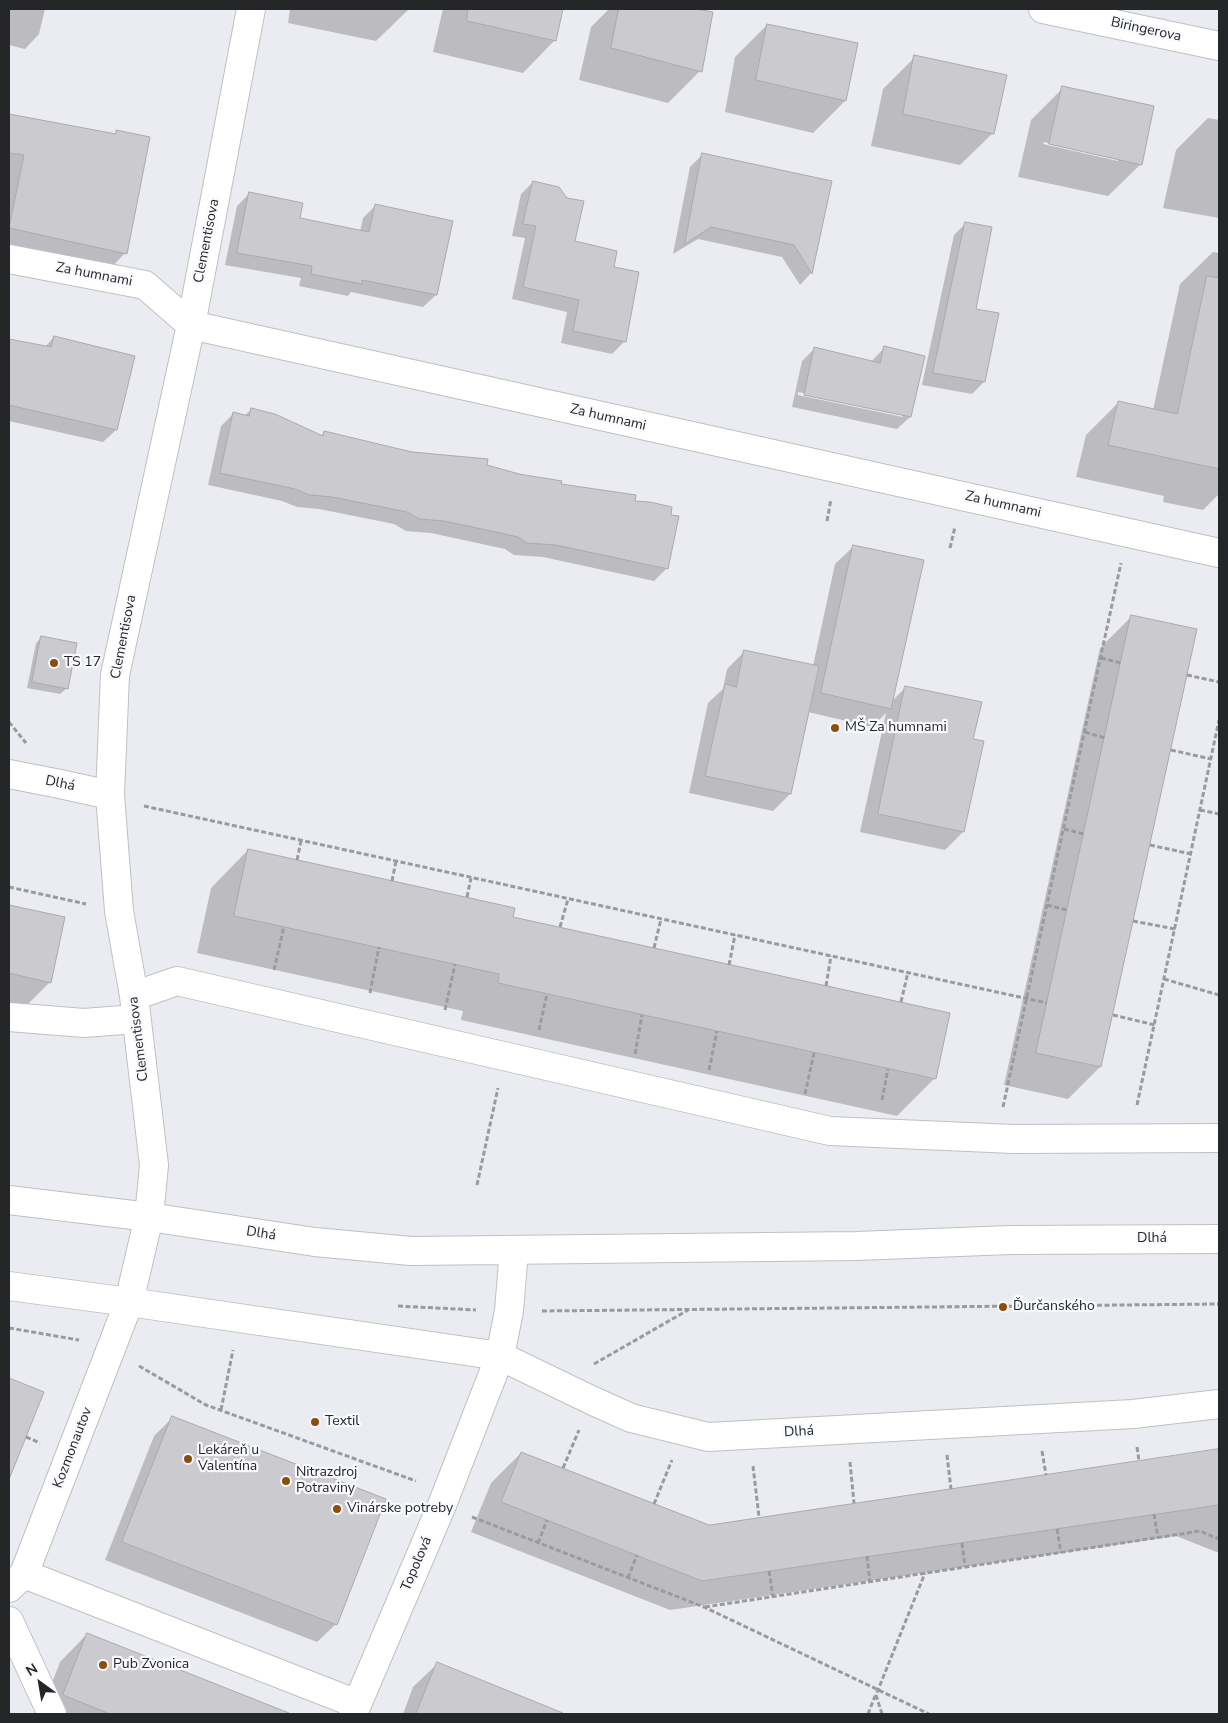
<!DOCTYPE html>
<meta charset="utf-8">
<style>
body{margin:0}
#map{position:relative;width:1228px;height:1723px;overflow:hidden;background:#ebecf1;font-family:"Nunito Sans",sans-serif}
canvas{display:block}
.frame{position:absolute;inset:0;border:10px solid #252627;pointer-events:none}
.north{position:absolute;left:15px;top:1658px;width:50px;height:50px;-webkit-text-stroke:4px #f8fafe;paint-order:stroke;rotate:328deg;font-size:14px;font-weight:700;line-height:20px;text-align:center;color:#252627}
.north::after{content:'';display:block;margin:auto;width:18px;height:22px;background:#252627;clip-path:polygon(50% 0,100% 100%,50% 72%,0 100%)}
</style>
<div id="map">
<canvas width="1228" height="1723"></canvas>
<div class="frame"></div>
<div class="north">N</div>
</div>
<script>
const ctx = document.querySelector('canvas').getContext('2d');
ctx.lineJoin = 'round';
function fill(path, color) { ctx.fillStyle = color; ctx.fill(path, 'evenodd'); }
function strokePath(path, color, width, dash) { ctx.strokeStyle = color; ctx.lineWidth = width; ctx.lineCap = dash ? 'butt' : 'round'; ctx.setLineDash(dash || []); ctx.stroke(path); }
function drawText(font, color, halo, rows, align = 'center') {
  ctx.font = font + ' "Nunito Sans",sans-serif'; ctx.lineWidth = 4.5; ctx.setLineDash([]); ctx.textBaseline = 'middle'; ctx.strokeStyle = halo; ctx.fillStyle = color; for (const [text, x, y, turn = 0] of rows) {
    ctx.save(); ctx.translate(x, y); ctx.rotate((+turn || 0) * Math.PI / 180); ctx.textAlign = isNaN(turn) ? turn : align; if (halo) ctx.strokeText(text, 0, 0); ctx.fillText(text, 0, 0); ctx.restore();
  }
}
fill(new Path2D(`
 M 9,9 L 45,9 L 39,34 L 25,49 L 9,45 Z
 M 290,9 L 409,9 L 376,41 L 288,23 Z
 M 443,9 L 562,9 L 555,40 L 523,73 L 433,52 Z
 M 609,9 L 690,9 L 712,13 L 700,71 L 668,103 L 579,80 L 591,27 Z
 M 767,25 L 845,101 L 813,133 L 725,112 L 735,57 Z
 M 915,57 L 993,133 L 960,165 L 871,146 L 883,89 Z
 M 1063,88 L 1141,164 L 1108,196 L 1018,177 L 1031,120 ZM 1044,142 L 1118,158 L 1118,161 L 1043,144 Z
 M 9,116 L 114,135 L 117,132 L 125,253 L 111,268 L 9,245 Z
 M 1208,118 L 1219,120 L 1219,218 L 1163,208 L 1176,150 Z
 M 702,155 L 831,182 L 811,273 L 800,285 L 782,257 L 698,239 L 673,254 L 690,167 Z
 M 533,182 L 574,242 L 613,268 L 625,341 L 612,354 L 561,343 L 567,312 L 512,299 L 525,238 L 512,236 L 521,194 Z
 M 250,193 L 298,219 L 360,232 L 363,218 L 375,206 L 436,295 L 423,307 L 351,292 L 348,296 L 299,286 L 301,278 L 225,265 L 237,206 Z
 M 966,223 L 974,310 L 984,382 L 972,394 L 922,385 L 954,235 Z
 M 1213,252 L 1219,253 L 1219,494 L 1203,510 L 1163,502 L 1164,496 L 1076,477 L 1086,435 L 1118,403 L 1153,410 L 1180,284 Z
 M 54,337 L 116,430 L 103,442 L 9,421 L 9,340 L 45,347 Z
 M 884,348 L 910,417 L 897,429 L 792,407 L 802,361 L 814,349 L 871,362 ZM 798,392 L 903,414 L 903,417 L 798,395 Z
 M 251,410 L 321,436 L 324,432 L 412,454 L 486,466 L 634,502 L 666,569 L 654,581 L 543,557 L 514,555 L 505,549 L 431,533 L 406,531 L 394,524 L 319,509 L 297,507 L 282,501 L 208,485 L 221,426 L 233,414 L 244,416 Z
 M 854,546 L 892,701 L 906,687 L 972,740 L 963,832 L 945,850 L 860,832 L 886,713 L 872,727 L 808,712 L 790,794 L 773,811 L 689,793 L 708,703 L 723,689 L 727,669 L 744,652 L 813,666 L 835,564 Z
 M 1132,616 L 1100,1067 L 1068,1099 L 1004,1085 L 1100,648 Z
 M 42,637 L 66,689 L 60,694 L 27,688 L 36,643 Z
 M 248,850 L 512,918 L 934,1079 L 897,1116 L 461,1020 L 463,1011 L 197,953 L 211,888 Z
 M 9,906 L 64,918 L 50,982 L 10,1022 Z
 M 9,1379 L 43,1392 L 9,1479 Z
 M 172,1418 L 336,1624 L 317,1642 L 105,1560 L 154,1436 Z
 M 1214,1451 L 1219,1453 L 1219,1553 L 1176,1536 L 670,1610 L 471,1532 L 491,1483 L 521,1453 L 709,1526 Z
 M 87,1634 L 289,1714 L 40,1714 L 60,1662 Z
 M 437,1664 L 564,1714 L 403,1714 L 413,1687 Z`), '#0003');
const building = new Path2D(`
 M 468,9 L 563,9 L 556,41 L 467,21 Z
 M 619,9 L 696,9 L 713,12 L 702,72 L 611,48 Z
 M 767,24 L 858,43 L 846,101 L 756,80 Z
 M 914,55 L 1007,75 L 994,134 L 903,114 Z
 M 1062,86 L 1154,106 L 1142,165 L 1049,144 Z
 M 9,114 L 116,134 L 116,130 L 150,137 L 127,254 L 9,228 L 24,155 L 9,153 Z
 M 702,153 L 832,181 L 812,274 L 794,245 L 711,227 L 685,244 Z
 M 533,181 L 559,187 L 567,198 L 584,201 L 575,241 L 617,251 L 614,267 L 639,272 L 626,342 L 573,331 L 579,300 L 523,287 L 536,226 L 523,224 Z
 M 249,192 L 303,203 L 300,218 L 369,232 L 375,204 L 453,221 L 437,295 L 362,280 L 362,284 L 311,274 L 312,266 L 237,253 Z
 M 965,222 L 992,227 L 976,309 L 999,313 L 985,382 L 933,373 Z
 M 1207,276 L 1219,278 L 1219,469 L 1108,445 L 1118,401 L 1177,414 Z
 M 54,336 L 135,356 L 117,430 L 9,405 L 9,339 L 51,347 Z
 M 884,346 L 925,356 L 911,417 L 804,395 L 814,347 L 880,363 Z
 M 251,408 L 275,414 L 323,436 L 324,431 L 412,452 L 488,459 L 487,465 L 519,474 L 562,481 L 561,484 L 636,495 L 635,501 L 650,502 L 672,507 L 671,515 L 679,516 L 668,569 L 556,545 L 527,543 L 518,537 L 482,529 L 444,521 L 419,519 L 407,512 L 332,497 L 310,495 L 295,489 L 220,473 L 233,412 L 249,416 Z
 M 853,545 L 924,560 L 891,709 L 821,693 Z
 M 1131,615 L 1197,629 L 1101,1067 L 1036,1053 Z
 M 41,636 L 77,643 L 68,689 L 32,682 Z
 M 744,650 L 819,666 L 791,794 L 705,776 L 725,684 L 736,687 Z
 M 905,686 L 982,702 L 973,739 L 984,741 L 964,832 L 878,814 Z
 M 248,849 L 515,908 L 513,917 L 950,1013 L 936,1079 L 498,983 L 499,974 L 234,916 Z
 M 9,905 L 65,917 L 51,983 L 9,973 Z
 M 9,1378 L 44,1392 L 10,1477 L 9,1477 Z
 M 172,1416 L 386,1499 L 337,1625 L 122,1542 Z
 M 1219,1449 L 1219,1505 L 702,1581 L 501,1502 L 521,1452 L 709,1525 Z
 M 87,1633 L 289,1713 L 288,1714 L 110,1714 L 63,1695 Z
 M 437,1662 L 563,1713 L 563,1714 L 416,1714 Z`);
fill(building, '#cbcace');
strokePath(building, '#aaa9ad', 1);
const minor = new Path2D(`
 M 1043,9 L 1219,46
 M 9,259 L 145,285 L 191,325 L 1219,553
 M 9,774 L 60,784 L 110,795
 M 134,996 L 177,981 L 830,1131 L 1014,1139 L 1219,1138
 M 9,1017 L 84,1023 L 136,1019
 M 9,1200 L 149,1217 L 315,1242 L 411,1251 L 857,1246 L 1010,1240 L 1219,1239
 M 514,1250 L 509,1311 L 500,1356 L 591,1400 L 631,1418 L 708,1437 L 1133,1414 L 1219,1404
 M 9,1286 L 129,1302 L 500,1356 L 442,1505 L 353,1714
 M 24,1574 L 357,1704
 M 9,1588 L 24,1574 L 129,1302 L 149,1217 L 154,1165 L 134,996 L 119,911 L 110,795 L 115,675 L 191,325 L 251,9
 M 9,1621 L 52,1714`);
strokePath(minor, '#bec0c4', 30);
strokePath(new Path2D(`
 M 827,521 L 831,499
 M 950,548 L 955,527
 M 1101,658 L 1121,663
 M 1187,675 L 1219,682
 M 9,722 L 26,743
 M 1085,732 L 1105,738
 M 1171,750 L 1211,759
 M 144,806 L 1047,1003
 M 1200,810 L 1219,814
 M 1064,829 L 1084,834
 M 1150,845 L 1191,854
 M 297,860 L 301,841
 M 392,881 L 396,861
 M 9,887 L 86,904
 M 467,897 L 471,878
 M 1047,905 L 1067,910
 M 1133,921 L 1175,929
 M 560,927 L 568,899
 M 654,948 L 661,919
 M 729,965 L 735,935
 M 274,970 L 284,926
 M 1164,979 L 1219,995
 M 826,986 L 831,956
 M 370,993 L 379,947
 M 901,1002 L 908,972
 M 445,1010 L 455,964
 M 1113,1015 L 1155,1025
 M 539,1030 L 547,994
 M 635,1054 L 642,1015
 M 709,1070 L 717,1031
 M 805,1094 L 814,1053
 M 882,1100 L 888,1069
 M 1137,1105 L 1219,720
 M 1003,1107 L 1121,563
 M 477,1185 L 498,1088
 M 398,1306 L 476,1310
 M 542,1311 L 1219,1304
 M 9,1328 L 79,1340
 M 594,1364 L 688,1310
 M 139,1366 L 206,1405 L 416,1481
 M 221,1410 L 233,1350
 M 26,1437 L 40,1443
 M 1137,1447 L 1139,1461
 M 1042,1451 L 1046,1475
 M 947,1455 L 951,1489
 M 850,1462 L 854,1503
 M 753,1466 L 759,1517
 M 563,1468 L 579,1430
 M 654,1504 L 672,1460
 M 1154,1514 L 1158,1538
 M 472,1517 L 704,1607 L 929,1714
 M 1057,1529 L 1061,1553
 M 538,1543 L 547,1520
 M 962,1543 L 965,1567
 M 867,1556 L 870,1582
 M 769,1571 L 773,1597
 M 628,1578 L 637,1555
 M 705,1607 L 1200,1531 L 1219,1539
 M 868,1714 L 875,1696
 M 882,1714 L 876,1695 L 925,1573`), '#9a9b9e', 3, [5, 2.5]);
strokePath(minor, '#fff', 28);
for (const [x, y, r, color] of [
 [54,663,5,"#8a4e0d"],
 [835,728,5,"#8a4e0d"],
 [1003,1307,5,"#8a4e0d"],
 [315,1422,5,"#8a4e0d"],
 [188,1459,5,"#8a4e0d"],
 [286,1481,5,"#8a4e0d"],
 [337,1509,5,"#8a4e0d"],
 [103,1665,5,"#8a4e0d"]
]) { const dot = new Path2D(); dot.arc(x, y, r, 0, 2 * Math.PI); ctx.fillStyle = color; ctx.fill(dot); strokePath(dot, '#f8fafe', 2); }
drawText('14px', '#252627', '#f8fafe', [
 ["Biringerova",1146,30,12],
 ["Clementisova",207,241,-79],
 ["Za humnami",94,275,11],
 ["Za humnami",608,418,13],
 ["Za humnami",1003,505,13],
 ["Clementisova",124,637,-79],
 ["Dlhá",60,784,12],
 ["Clementisova",139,1039,-97],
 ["Dlhá",261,1234,9],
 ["Dlhá",1152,1239],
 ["Dlhá",799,1432,-3],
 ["Kozmonautov",73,1448,-69],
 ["Topoľová",417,1564,-67]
]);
drawText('14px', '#252627', '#f8fafe', [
 ["TS 17",64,663],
 ["MŠ Za humnami",845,728],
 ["Ďurčanského",1013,1307],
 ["Textil",325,1422],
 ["Lekáreň u",198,1451],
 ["Valentína",198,1467],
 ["Nitrazdroj",296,1473],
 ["Potraviny",296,1489],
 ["Vinárske potreby",347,1509],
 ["Pub Zvonica",113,1665]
], 'left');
</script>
